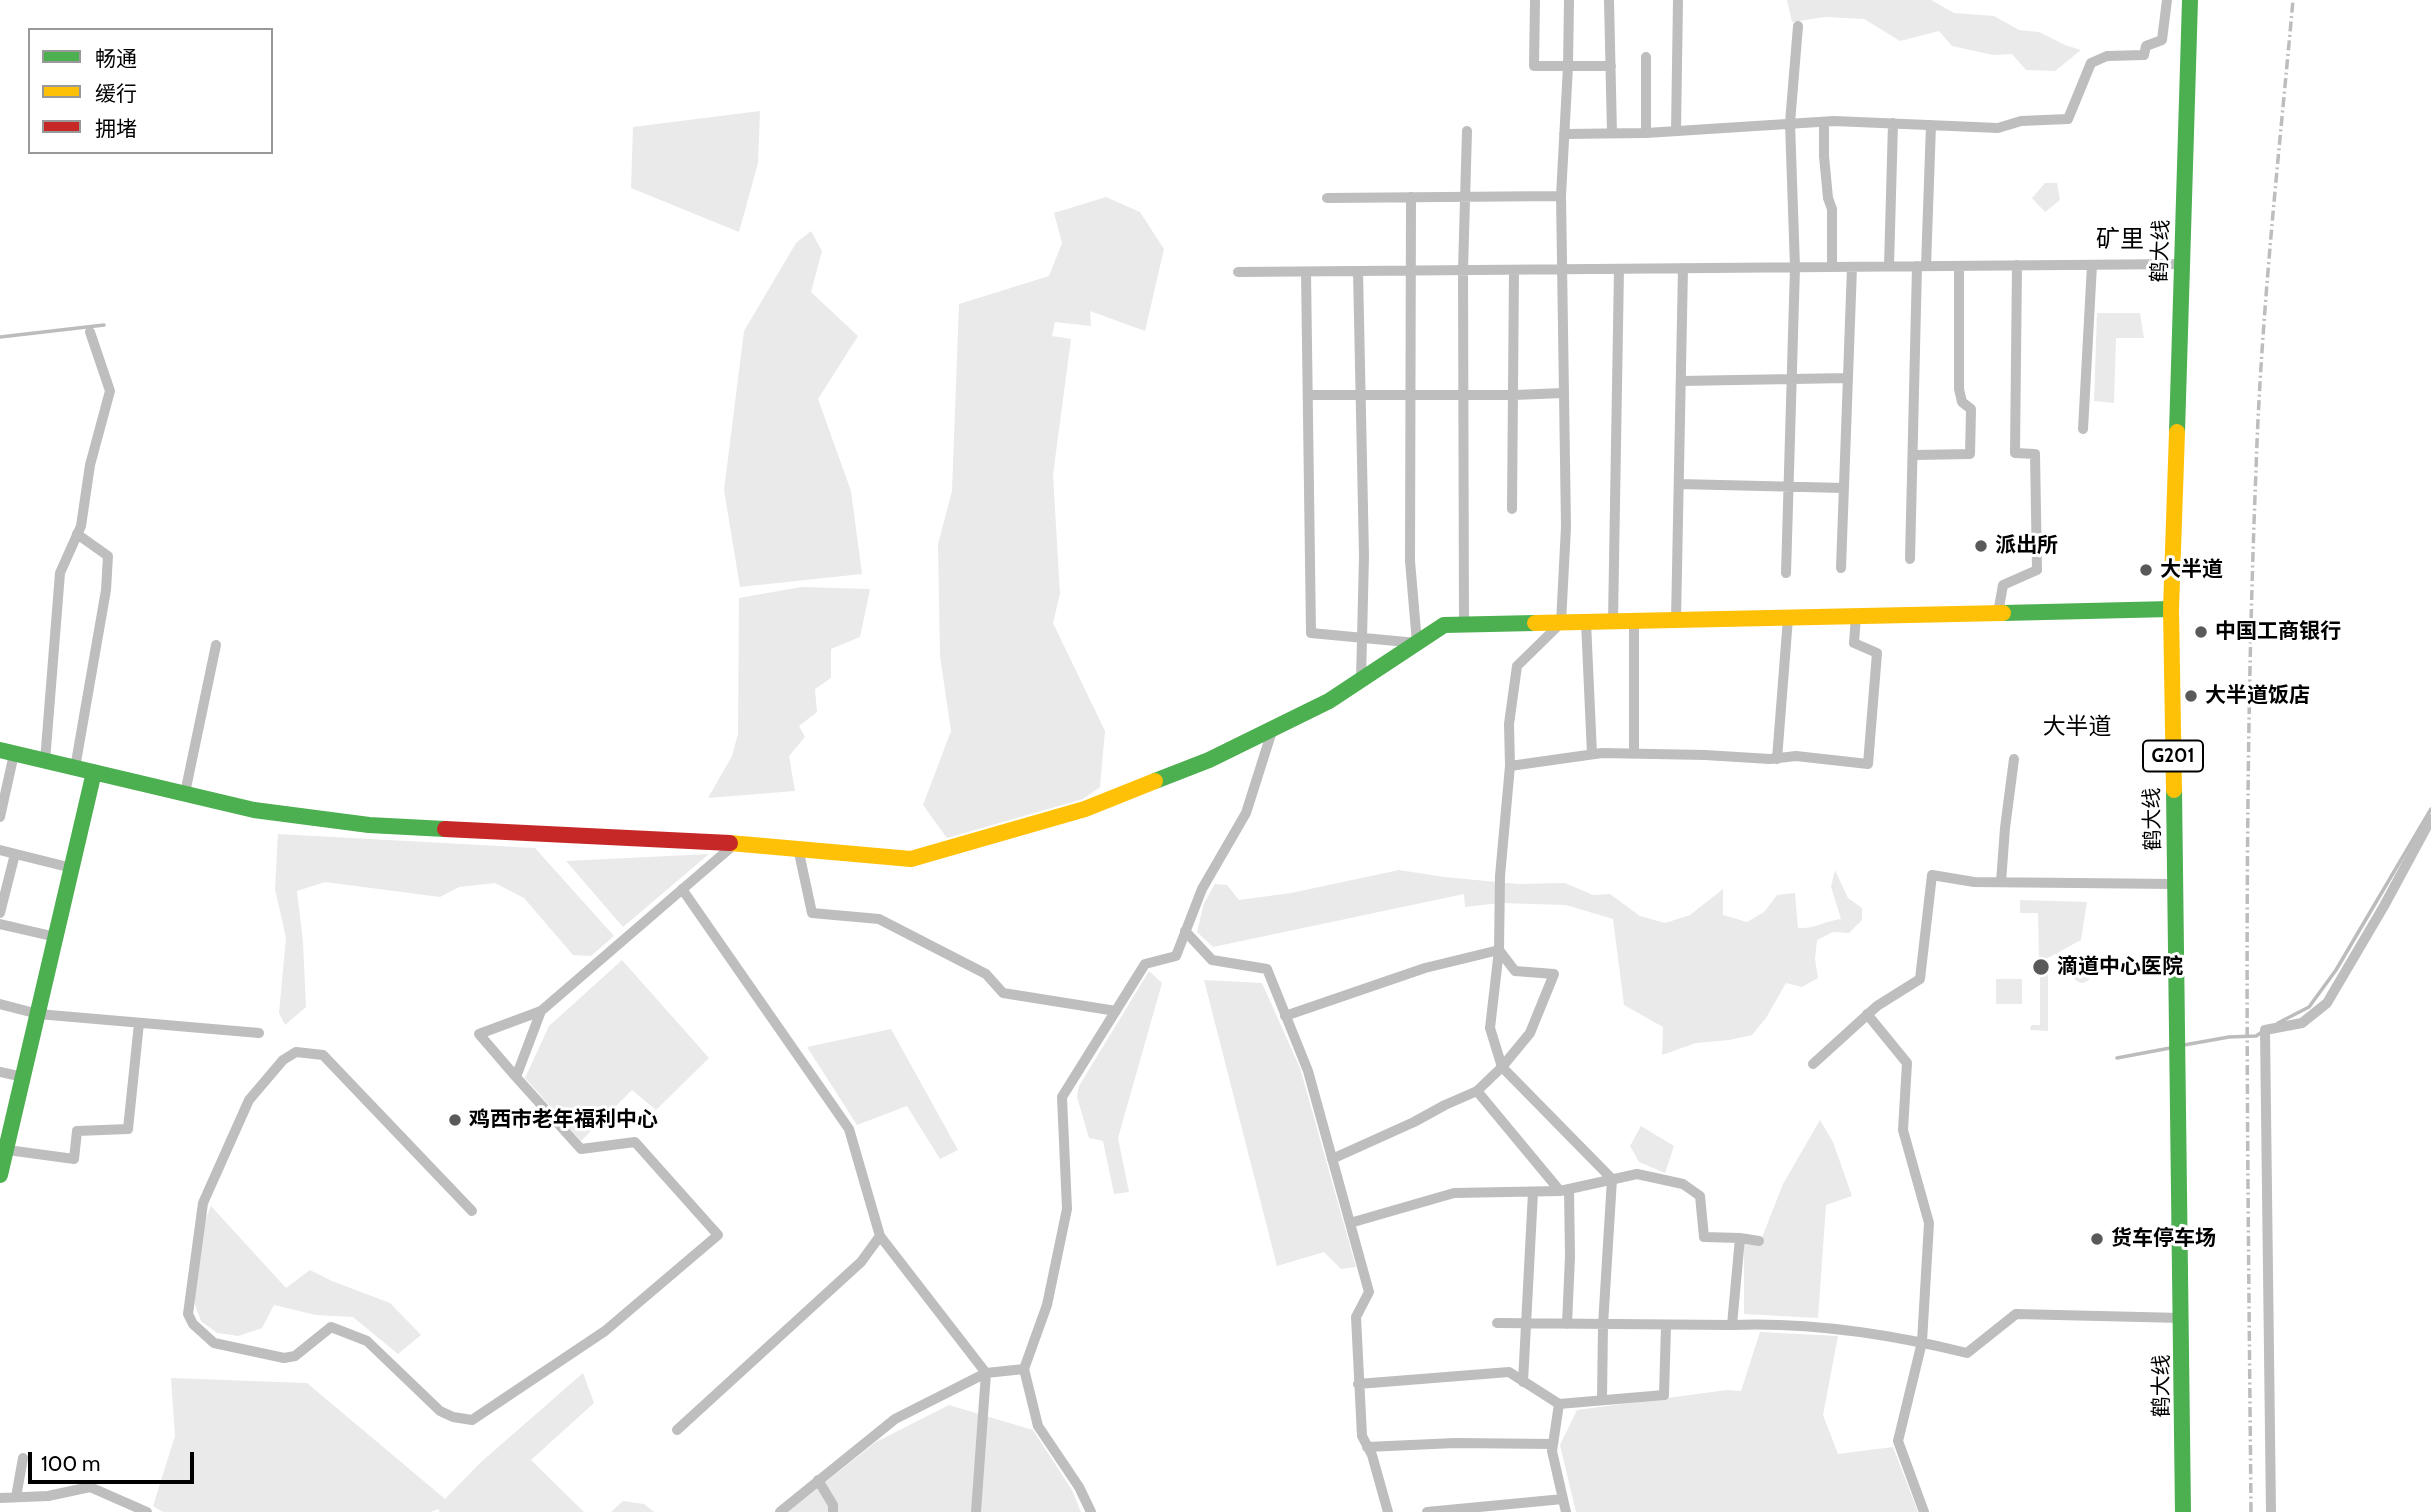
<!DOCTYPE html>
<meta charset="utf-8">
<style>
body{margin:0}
#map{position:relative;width:2431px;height:1512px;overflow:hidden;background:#fff;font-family:Cabin,"Noto Sans SC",sans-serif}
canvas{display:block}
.legend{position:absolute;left:28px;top:28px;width:245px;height:126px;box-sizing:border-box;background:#fff;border:2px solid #999;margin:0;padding:9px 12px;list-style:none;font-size:21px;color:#000}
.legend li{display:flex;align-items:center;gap:14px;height:35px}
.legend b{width:35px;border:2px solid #999}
.scale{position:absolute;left:28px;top:1452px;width:166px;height:32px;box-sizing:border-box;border:4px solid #000;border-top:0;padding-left:9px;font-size:21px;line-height:24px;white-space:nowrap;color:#000;-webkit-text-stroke:5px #fff;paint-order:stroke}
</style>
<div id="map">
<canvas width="2431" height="1512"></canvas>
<ul class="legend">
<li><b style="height:9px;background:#4caf50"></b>畅通</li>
<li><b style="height:9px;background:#ffc107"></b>缓行</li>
<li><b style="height:9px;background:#c62828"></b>拥堵</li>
</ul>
<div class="scale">100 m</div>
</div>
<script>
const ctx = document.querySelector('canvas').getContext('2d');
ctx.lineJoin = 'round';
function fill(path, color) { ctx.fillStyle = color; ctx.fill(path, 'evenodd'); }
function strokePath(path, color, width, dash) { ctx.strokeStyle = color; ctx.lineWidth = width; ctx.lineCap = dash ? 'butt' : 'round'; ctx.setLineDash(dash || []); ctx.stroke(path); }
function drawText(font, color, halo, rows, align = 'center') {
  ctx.font = font + ' Cabin,"Noto Sans SC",sans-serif'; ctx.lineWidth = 6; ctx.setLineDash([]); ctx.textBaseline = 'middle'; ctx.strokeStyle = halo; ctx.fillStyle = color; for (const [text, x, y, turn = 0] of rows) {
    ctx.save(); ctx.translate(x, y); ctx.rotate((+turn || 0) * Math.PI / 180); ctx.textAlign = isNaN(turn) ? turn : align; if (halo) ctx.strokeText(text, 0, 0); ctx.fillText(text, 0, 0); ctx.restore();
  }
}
fill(new Path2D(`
 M 1787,0 L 1931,0 L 1954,13 L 1994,16 L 2019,30 L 2039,32 L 2065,45 L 2081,50 L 2055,71 L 2026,70 L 2012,54 L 1993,55 L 1952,46 L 1939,31 L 1900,41 L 1864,19 L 1825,17 L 1792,22 Z
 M 760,111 L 758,163 L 739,232 L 631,188 L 633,127 Z
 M 2045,183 L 2057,183 L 2060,200 L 2045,212 L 2032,198 Z
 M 1106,197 L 1140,212 L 1164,249 L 1145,331 L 1090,311 L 1091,326 L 1055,322 L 1052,336 L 1071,339 L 1053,475 L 1060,594 L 1053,623 L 1105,731 L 1100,787 L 1083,799 L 947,838 L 923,805 L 951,731 L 940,656 L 938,544 L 952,491 L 959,304 L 1049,276 L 1062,243 L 1054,213 Z
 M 811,231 L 822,251 L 811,292 L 858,336 L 818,399 L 851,491 L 862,574 L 740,587 L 724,490 L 744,331 L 796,243 Z
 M 2097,313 L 2140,313 L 2144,338 L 2116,338 L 2114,403 L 2094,401 Z
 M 801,587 L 870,589 L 860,637 L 831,649 L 831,678 L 815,689 L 817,712 L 799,726 L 805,737 L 789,756 L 795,791 L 708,798 L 732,756 L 738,734 L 739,598 Z
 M 278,834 L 535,848 L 614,936 L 591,956 L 573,955 L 524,898 L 495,883 L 459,887 L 440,897 L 325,882 L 297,891 L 303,942 L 306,1007 L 285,1025 L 279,1013 L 286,938 L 275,889 Z
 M 709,854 L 623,927 L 566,861 Z
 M 1399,870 L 1444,877 L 1518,884 L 1565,883 L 1593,895 L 1610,894 L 1640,916 L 1665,923 L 1690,915 L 1723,889 L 1723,915 L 1747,922 L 1764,912 L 1777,895 L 1795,893 L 1798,928 C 1816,929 1824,921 1841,919 L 1831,887 L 1835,870 L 1848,898 L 1862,908 L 1862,920 L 1849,933 L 1833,932 L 1817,940 L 1815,959 L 1818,978 L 1802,987 L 1786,983 L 1766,1018 L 1752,1035 L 1729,1040 L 1696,1043 L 1662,1055 L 1663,1027 L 1624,1005 L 1613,919 L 1566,905 L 1500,903 L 1465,907 L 1464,894 L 1213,947 L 1197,932 L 1204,903 L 1215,884 L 1227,885 L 1239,900 L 1291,893 Z
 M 2020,900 L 2087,902 L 2081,940 L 2044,960 L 2039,959 L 2038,913 L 2020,913 Z
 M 622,960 L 709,1058 L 656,1110 L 632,1090 L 581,1141 L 525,1078 L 549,1026 Z
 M2073 974a9 9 0 1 1 18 0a9 9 0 1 1-18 0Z
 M 1149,971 L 1162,983 L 1118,1138 L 1129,1192 L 1114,1194 L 1103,1141 L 1089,1138 L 1077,1097 L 1079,1086 Z
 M 2040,971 L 2048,972 L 2048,1031 L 2030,1030 L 2031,1025 L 2040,1025 Z
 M 1996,979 L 2022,979 L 2022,1004 L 1996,1004 Z
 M 1204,980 L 1262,983 L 1300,1068 L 1356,1267 L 1341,1269 L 1324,1252 L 1277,1266 Z
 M 891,1029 L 958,1150 L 940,1159 L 907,1106 L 857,1125 L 807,1047 Z
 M 1820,1120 L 1833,1142 L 1852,1196 L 1826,1205 L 1818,1318 L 1744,1314 L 1744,1244 L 1759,1245 L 1783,1184 Z
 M 1641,1126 L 1674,1146 L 1665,1173 L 1639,1162 L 1630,1146 Z
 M 211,1206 L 286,1288 L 310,1270 L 332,1281 L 390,1303 L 421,1335 L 398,1354 L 353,1317 L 316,1315 L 274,1305 L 262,1328 L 238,1336 L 217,1333 L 201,1321 L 195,1305 L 195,1283 L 202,1228 Z
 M 1760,1332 L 1838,1336 L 1823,1415 L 1838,1454 L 1893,1447 L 1918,1512 L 1576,1512 L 1560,1445 L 1577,1410 L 1727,1390 L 1741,1391 Z
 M 583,1373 L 594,1403 L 531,1460 L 584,1512 L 440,1512 L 438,1509 L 431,1512 L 163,1512 L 153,1506 L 175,1436 L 171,1378 L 307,1383 L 445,1499 L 480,1463 Z
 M 949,1405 L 1033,1430 L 1072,1490 L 1081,1512 L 788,1512 L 876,1442 Z
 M 623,1501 L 644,1504 L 654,1512 L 611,1512 Z`), '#eaeaea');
strokePath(new Path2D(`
 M 0,337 L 104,325
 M 2278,1023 L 2309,1007 L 2336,970 L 2431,809
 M 2184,1045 L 2229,1037 L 2256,1036 L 2262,1032
 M 2117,1058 L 2170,1048`), '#bcbcbc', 3.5);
strokePath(new Path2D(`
 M 1535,0 L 1534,66 L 1611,66
 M 1609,0 L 1612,133
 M 1646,57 L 1646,133
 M 1824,122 L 1824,156 L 1828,198 L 1832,209 L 1832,267
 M 1676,131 L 1678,0
 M 1564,134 L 1646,133 L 1834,121 L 1998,128 L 2021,121 L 2068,119 L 2091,63 L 2107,56 L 2144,55 L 2146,46 L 2162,40 L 2167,0
 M 1561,196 L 1568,66 L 1569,0
 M 1327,198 L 1561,196 L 1566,527 L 1561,623 L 1517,666 L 1509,724 L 1510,766 L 1500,876 L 1499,950 L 1490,1028 L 1502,1067 L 1477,1091 L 1560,1191
 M 1889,266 L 1893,123
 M 1926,266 L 1931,125
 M 1358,271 L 1364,556 L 1361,680
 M 1238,272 L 2182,264
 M 1306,272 L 1311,633 L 1417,643 L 1410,561 L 1411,197
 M 1681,381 L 1848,378
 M 1309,395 L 1514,395 L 1563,393
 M 2083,429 L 2092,265
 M 1914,455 L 1970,454 L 1971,409 L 1962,402 L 1959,389 L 1959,266
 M 1679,484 L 1844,488
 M 1512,509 L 1514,270
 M 1910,559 L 1917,266
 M 1841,568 L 1852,267
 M 1786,573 L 1795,267 L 1790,123 L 1798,26
 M 1998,613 L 2003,585 L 2037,570 L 2035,454 L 2015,453 L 2017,265
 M 1676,620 L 1683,268
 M 1613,621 L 1619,269
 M 1634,621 L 1634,754
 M 1586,622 L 1592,754
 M 1464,625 L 1463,270 L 1467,131
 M 1777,759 L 1788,618
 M 45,761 L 60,573 L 81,526 L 90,465 L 110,391 L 90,332
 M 1510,766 L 1602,753 L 1705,755 L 1770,759 L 1796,756 L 1868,764 L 1877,653 L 1854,643 L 1856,616
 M 75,768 L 106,590 L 108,556 L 77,534
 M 185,793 L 216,645
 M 0,817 L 14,754
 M 798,848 L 812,913 L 879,919 L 986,974 L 1003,993 L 1116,1011
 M 0,850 L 72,868
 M 2001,882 L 2005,828 L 2014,759
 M 0,913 L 15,854
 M 0,924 L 56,937
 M 1185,931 L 1212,960 L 1267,969 L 1308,1071 L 1369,1292 L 1356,1317 L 1362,1436 L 1372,1455 L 1388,1512
 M 0,1004 L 38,1014 L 259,1033
 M 1867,1014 L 1907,1063 L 1903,1130 L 1929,1223 L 1922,1342 L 1898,1441 L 1924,1512
 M 1285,1016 L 1425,968 L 1499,950 L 1515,971 L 1554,974 L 1530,1033 L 1502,1067 L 1612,1179 L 1603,1325 L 1602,1399
 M 1813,1064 L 1877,1006 L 1920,979 L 1932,875 L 1974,882 L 2175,884
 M 0,1072 L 23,1077
 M 516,1077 L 479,1034 L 541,1011 L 736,843
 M 0,1149 L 74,1159 L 77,1131 L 128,1129 L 139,1023
 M 1332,1159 L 1414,1122 L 1445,1105 L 1477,1091
 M 472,1211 L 323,1055 L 296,1052 L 283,1060 L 249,1100 L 203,1203 L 188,1314 L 193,1324 L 214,1343 L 284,1358 L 295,1356 L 331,1327 L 367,1341 L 440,1411 L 453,1417 L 472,1420 L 605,1331 L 718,1235 L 635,1142 L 581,1149 L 516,1077 L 541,1011
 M 1350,1223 L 1454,1193 L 1560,1191 L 1637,1174 L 1683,1184 L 1700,1196 L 1704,1237 L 1740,1238 L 1759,1241
 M 1497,1323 L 1732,1325 L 1740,1238
 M 1567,1324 L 1570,1256 L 1569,1189
 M 1732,1325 C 1812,1322 1890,1334 1967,1353 L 2016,1314 L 2182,1318
 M 1024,1369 L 1038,1426 L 1079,1487 L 1091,1512
 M 1523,1382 L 1533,1192
 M 1358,1384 L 1509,1372 L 1559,1404
 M 677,1430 L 861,1262 L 880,1236 L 849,1129 L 682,889
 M 1367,1447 L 1455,1443 L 1553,1444
 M 818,1480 L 833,1505 L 833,1512
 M 16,1497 L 23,1458
 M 0,1498 L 48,1496 L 90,1487 L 147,1512
 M 780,1512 L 895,1419 L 986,1373 L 880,1236
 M 976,1512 L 986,1373 L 1024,1369 L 1047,1305 L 1067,1209 L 1062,1097 L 1145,964 L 1176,956 L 1202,889 L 1246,813 L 1273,728
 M 1427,1512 L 1563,1499
 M 1566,1512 L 1552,1451 L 1559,1404 L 1664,1395 L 1666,1326
 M 2271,1512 L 2265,1030 L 2302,1023 L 2327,1003 L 2384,906 L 2431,819`), '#bebebe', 10);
strokePath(new Path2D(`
 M 2177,432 L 2190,0
 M 2003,613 L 2171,609
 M 0,750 L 254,810 L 369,825 L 445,829
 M 1155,781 L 1209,760 L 1329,701 L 1444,625 L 1535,623
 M 2174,790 L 2183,1512
 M 0,1175 L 94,772`), '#4caf50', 16);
strokePath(new Path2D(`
 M 1535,623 L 2003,613
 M 2174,790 L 2171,609 L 2177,432
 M 730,843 L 911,859 L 1085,809 L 1155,781`), '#ffc107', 16);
strokePath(new Path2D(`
 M 445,829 L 730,843`), '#c62828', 16);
strokePath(new Path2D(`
 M 2251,1512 C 2248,1165 2242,817 2256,470 C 2261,313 2279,156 2293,0`), '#bdbdbd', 3.5, [10, 3.5, 2, 3.5]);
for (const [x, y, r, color] of [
 [1981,546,7,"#595959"],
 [2146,570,7,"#595959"],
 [2201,632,7,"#595959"],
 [2191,696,7,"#595959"],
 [2041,967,9,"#595959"],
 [455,1120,7,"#595959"],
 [2097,1239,7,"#595959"]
]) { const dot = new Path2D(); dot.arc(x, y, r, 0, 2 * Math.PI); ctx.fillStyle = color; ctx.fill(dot); strokePath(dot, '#fff', 2.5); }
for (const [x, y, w] of [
 [2173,756,60]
]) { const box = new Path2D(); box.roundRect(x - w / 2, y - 15.5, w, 31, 5); ctx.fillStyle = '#fff'; ctx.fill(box); strokePath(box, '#000', 2); }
drawText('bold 19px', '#000', null, [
 ["G201",2173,756]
]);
drawText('21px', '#000', '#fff', [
 ["鹤大线",2161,251,-88],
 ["鹤大线",2153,819,-91],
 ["鹤大线",2162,1386,-90]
]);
drawText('bold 21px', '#000', '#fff', [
 ["派出所",1995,546],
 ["大半道",2160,570],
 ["中国工商银行",2215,632],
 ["大半道饭店",2205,696],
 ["滴道中心医院",2057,967],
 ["鸡西市老年福利中心",469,1120],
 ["货车停车场",2111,1239]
], 'left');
drawText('23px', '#000', '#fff', [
 ["大半道",2077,727]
]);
drawText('24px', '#000', '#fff', [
 ["矿里",2120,240]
]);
</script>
